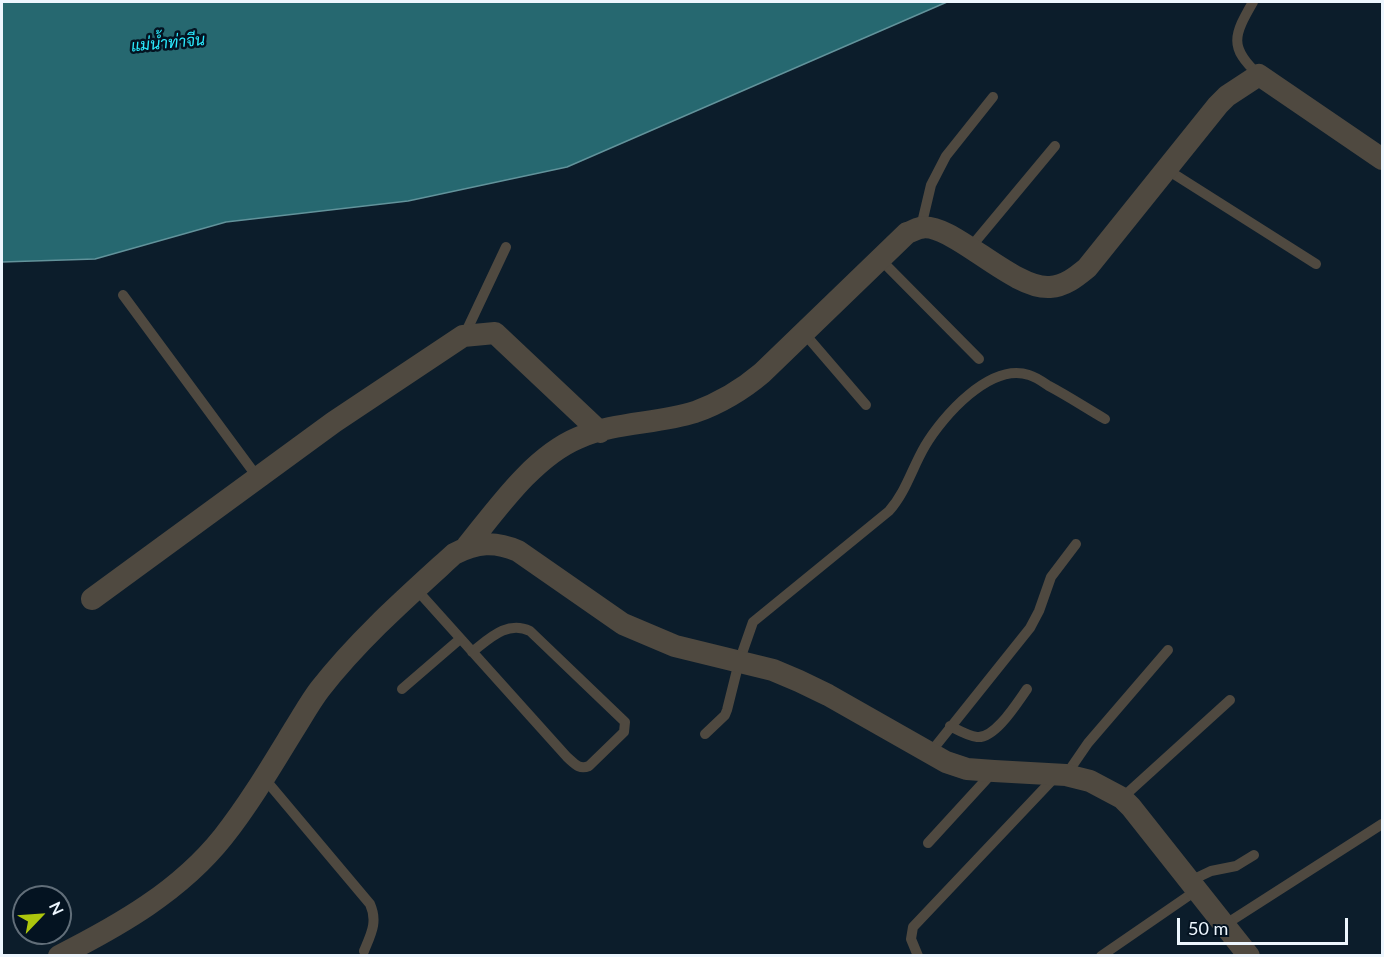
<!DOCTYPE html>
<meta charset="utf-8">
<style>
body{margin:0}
#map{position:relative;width:1384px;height:957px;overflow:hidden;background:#0c1d2b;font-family:Lato,sans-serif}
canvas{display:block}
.frame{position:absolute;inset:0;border:3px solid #edf6fe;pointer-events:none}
.north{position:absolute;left:12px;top:885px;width:60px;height:60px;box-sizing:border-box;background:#041321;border:2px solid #616e79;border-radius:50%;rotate:65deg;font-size:16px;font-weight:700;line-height:24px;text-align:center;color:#edf6fe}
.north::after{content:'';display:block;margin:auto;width:21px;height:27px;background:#adc60d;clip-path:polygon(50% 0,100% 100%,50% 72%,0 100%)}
.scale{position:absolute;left:1177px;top:918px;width:171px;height:27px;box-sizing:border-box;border:3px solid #edf6fe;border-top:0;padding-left:8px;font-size:18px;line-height:21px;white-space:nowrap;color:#edf6fe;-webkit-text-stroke:4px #041321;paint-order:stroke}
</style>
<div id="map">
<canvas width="1384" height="957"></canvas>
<div class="frame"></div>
<div class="north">N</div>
<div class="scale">50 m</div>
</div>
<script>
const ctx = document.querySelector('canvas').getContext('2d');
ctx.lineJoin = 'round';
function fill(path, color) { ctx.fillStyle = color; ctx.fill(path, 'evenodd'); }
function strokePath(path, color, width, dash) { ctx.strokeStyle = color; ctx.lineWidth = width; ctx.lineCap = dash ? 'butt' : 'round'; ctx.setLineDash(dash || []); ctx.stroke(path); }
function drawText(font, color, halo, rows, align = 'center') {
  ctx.font = font + ' Lato,Sarabun,sans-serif'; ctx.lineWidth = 5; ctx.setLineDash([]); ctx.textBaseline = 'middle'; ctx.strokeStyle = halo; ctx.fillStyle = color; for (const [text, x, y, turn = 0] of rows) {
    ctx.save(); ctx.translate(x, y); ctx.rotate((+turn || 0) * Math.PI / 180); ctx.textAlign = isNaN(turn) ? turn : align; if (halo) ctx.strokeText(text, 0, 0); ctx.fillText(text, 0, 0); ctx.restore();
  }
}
const water = new Path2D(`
 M 2,2 L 947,2 L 567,167 L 408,201 L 226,222 L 95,259 L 2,262 Z`);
fill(water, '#266870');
strokePath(water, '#62939b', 1.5);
strokePath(new Path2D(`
 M 1253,2 C 1234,35 1228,47 1259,75
 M 1166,169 L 1316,264
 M 921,227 L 931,185 L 946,156 L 993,97
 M 970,248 L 1055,146
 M 880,259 L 979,359
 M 123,295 L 258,478
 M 804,333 L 866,405
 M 464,336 L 506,247
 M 416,589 L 567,757 C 575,764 579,770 589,766 L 624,732 L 625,722 L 530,631 C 507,620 489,639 472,652
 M 402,689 L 460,639
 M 950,726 C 958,730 968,736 977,737 C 995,739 1017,703 1027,689
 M 705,734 L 725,715 L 727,710 L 739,662 L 753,622 L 889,511 C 906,492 912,468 925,446 C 942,417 990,362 1029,375 C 1036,377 1043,382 1049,386 C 1068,396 1086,408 1105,419
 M 930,753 L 1030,628 L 1039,611 L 1051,577 L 1076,544
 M 1066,775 L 1088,743 L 1168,650
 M 264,778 L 370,904 C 378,922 371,934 364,951
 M 1122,798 L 1230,700
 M 928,843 L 994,771
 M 1190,881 L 1211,871 L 1236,866 L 1254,855
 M 1226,924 L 1382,824
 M 918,956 L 911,939 L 913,927 L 1057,775
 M 1101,956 L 1197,890`), '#4f4940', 10);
strokePath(new Path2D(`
 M 467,546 C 497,509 533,457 578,438 C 614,422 657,424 695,412 C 720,403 742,390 762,373 L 907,233 C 911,232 915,229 920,228 C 950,220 1012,290 1050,287 C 1065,286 1076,277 1087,268 L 1218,105 L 1227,96 L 1259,75 L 1382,159
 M 92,599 L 334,422 L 463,336 L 495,333 L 600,432
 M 59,956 C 120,925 180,891 223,837 C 249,804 271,767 293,731 C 302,717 310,702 320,689 C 359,639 408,596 454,554 C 477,542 495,541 518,551 L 623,624 L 675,646 L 773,670 L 799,681 L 828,695 L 946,762 L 967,769 L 994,771 L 1066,775 L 1090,781 L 1122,798 L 1131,807 L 1249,956`), '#4f4940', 22);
drawText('italic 16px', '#2aeafe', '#041321', [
 ["แม่น้ำท่าจีน",168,43,-5]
]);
</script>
